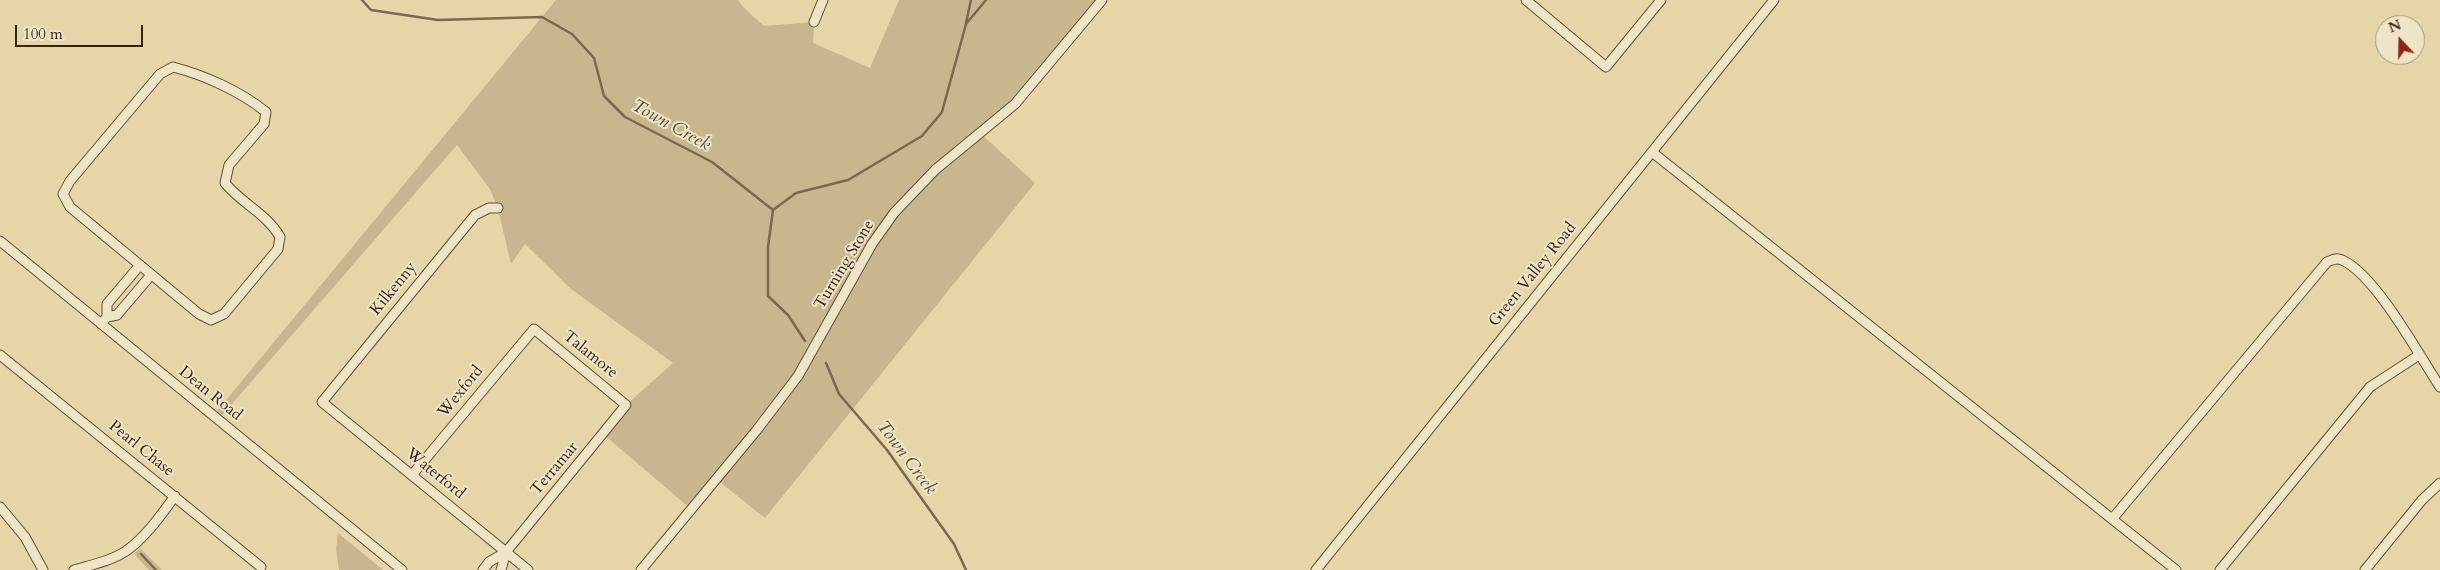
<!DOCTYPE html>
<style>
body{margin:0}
#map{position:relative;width:2440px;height:570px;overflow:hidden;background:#e6d5a7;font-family:Cardo,serif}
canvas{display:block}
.north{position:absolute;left:2375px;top:15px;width:50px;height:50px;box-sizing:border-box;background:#efe4c6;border:1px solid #a59680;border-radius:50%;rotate:339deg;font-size:14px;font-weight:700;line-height:20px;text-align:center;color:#352117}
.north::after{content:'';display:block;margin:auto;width:18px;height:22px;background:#8f2418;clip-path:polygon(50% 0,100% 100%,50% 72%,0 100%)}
.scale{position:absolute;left:15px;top:25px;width:128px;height:22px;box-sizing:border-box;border:2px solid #352117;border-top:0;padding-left:6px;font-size:15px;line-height:18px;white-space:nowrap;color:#352117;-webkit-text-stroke:4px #efe4c6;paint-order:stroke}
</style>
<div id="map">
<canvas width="2440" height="570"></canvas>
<div class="north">N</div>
<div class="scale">100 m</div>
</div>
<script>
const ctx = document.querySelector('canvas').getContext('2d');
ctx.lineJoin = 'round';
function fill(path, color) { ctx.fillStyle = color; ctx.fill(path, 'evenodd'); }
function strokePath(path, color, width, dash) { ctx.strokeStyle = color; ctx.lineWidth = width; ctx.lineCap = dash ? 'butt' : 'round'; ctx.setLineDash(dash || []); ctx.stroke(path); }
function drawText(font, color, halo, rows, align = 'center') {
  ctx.font = font + ' Cardo,serif'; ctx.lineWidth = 4; ctx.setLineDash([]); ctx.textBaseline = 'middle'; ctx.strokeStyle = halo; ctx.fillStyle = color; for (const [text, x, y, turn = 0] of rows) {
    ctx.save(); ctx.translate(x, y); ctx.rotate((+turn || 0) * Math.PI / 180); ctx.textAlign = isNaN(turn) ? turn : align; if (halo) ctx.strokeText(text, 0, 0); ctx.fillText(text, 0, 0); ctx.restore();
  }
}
fill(new Path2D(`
 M 556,0 L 738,0 L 744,8 L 764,26 L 814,22 L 813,43 L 870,68 L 899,0 L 1102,0 L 1036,80 L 980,133 L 1035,183 L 765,518 L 716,479 L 691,509 L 603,434 L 626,405 L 673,363 L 571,289 L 525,244 L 511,264 L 498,209 L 490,189 L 457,145 L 218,420 L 213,416 Z
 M 338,533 L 383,570 L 339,570 L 336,549 Z
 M 140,548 L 162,570 L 149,570 L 134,554 Z`), '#c8b68f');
strokePath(new Path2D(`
 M 362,0 L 371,10 L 438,20 L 542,17 L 572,34 L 594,58 L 604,96 L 625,117 L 712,162 L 773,210 L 768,247 L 768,296 L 788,315 L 805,341
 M 966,23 L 971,0
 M 773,210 L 796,193 L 848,180 L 922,136 L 942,112 L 966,24 L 986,0
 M 826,363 L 839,394 L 887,450 L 954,544 L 966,570
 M 141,554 L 156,570`), '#7b6850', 2.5);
const minor = new Path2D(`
 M 1526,0 L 1606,67 L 1661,0
 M 814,22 L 823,0
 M 173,67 C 204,75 240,91 266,112 L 264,124 L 229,165 L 225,183 C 241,203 267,214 280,237 L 278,249 L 224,314 L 211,320 L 199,314 L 70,207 L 63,194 L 70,181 L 160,74 Z
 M 1652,152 L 2176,570
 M 498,208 L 489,208 L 475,215 L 322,402 L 528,570
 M 0,241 L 402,570
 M 107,317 L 117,315 L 151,275
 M 101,324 L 107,317 L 107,304 L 140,265
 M 0,355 L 261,567
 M 412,475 L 534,329 L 626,405 L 506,552 L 489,562 L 483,570
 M 0,507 L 25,537 L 43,570
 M 2113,518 L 2327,262 C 2332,260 2336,257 2342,260 C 2375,274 2419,355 2440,387
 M 74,570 C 91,565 111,561 126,551 C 146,537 161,515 175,496
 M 501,570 L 506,552
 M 641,570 L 756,431 L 798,376 L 872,244 L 894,213 L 935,170 L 1015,104 L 1102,0
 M 1316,570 L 1774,0
 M 2220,570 L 2370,387 L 2419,355
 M 2365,570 L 2422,500 L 2440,483`);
strokePath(minor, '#614e3b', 11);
strokePath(minor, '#efe4c6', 9);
drawText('16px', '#352117', '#efe4c6', [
 ["Turning Stone",845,265,-59],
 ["Green Valley Road",1533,275,-51],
 ["Kilkenny",394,289,-51],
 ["Talamore",590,355,39],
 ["Wexford",461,392,-51],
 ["Dean Road",210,394,39],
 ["Pearl Chase",141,449,39],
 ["Terramar",555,469,-50],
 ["Waterford",435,474,39]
]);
drawText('italic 18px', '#5e4b38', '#efe4c6', [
 ["Town Creek",671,126,29],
 ["Town Creek",906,458,53]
]);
</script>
